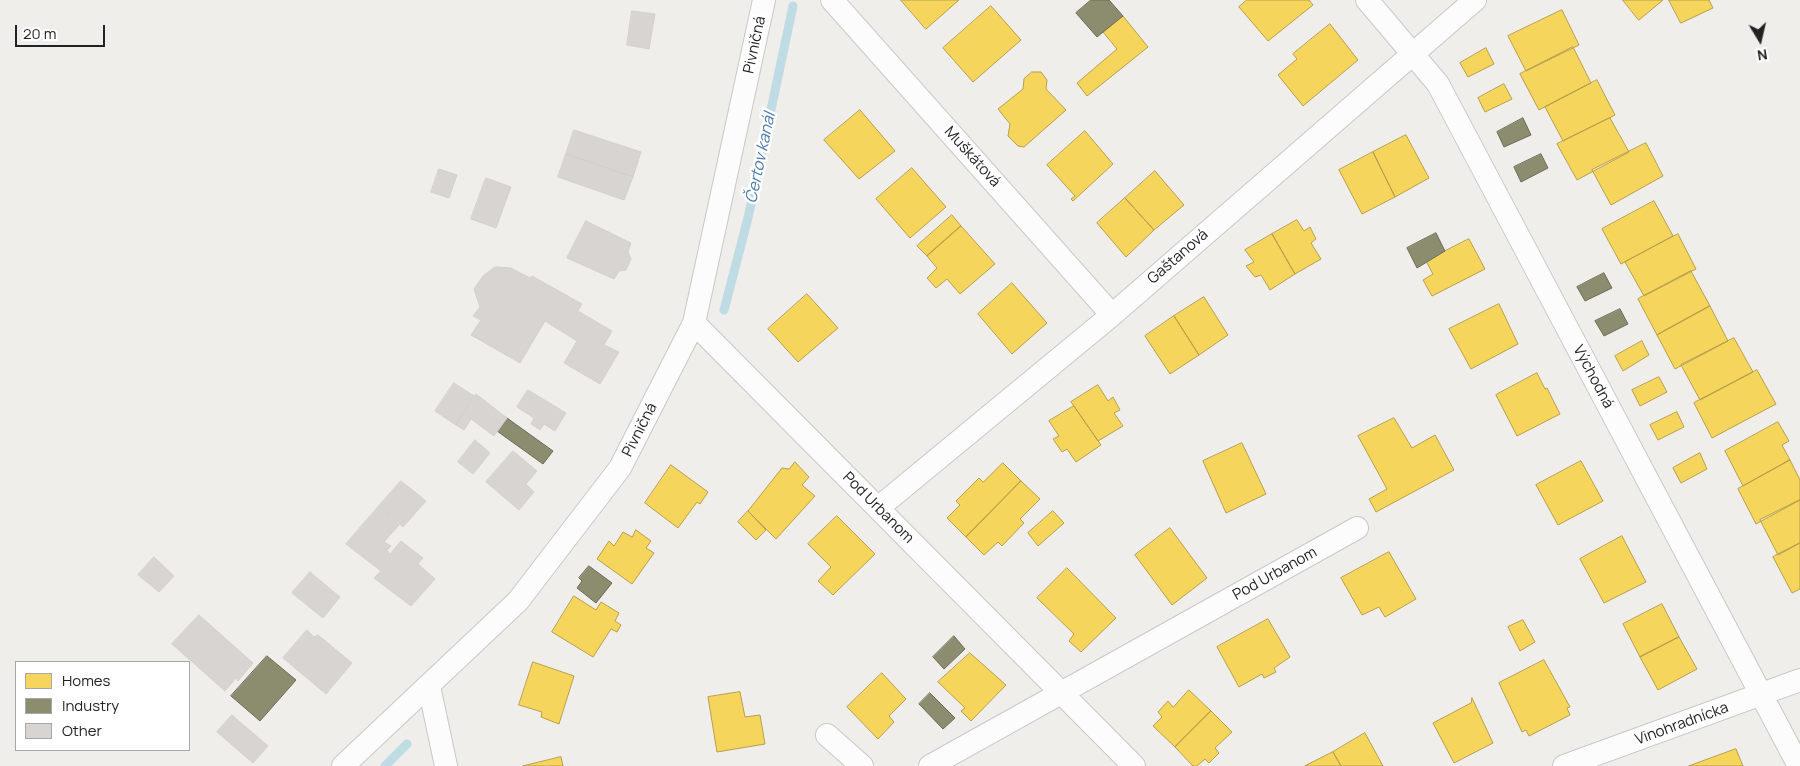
<!DOCTYPE html>
<meta charset="utf-8">
<style>
body{margin:0}
#map{position:relative;width:1800px;height:766px;overflow:hidden;background:#f0eeeb;font-family:Manrope,sans-serif}
canvas{display:block}
.legend{position:absolute;left:15px;top:661px;width:175px;height:90px;box-sizing:border-box;background:#fff;border:1px solid #a7a7a7;margin:0;padding:6px 9px;list-style:none;font-size:15px;color:#222}
.legend li{display:flex;align-items:center;gap:10px;height:25px}
.legend b{width:25px;border:1px solid #a7a7a7}
.north{position:absolute;left:1735px;top:15px;width:50px;height:50px;-webkit-text-stroke:4px #fff;paint-order:stroke;rotate:171deg;font-size:14px;font-weight:700;line-height:20px;text-align:center;color:#222}
.north::after{content:'';display:block;margin:auto;width:18px;height:22px;background:#222;clip-path:polygon(50% 0,100% 100%,50% 72%,0 100%)}
.scale{position:absolute;left:15px;top:25px;width:90px;height:22px;box-sizing:border-box;border:2px solid #222;border-top:0;padding-left:6px;font-size:15px;line-height:18px;white-space:nowrap;color:#222;-webkit-text-stroke:4px #fff;paint-order:stroke}
</style>
<div id="map">
<canvas width="1800" height="766"></canvas>
<ul class="legend">
<li><b style="height:14px;background:#f6d55c"></b>Homes</li>
<li><b style="height:14px;background:#8c8c6e"></b>Industry</li>
<li><b style="height:14px;background:#d7d4d2"></b>Other</li>
</ul>
<div class="north">N</div>
<div class="scale">20 m</div>
</div>
<script>
const ctx = document.querySelector('canvas').getContext('2d');
ctx.lineJoin = 'round';
function fill(path, color) { ctx.fillStyle = color; ctx.fill(path, 'evenodd'); }
function strokePath(path, color, width, dash) { ctx.strokeStyle = color; ctx.lineWidth = width; ctx.lineCap = dash ? 'butt' : 'round'; ctx.setLineDash(dash || []); ctx.stroke(path); }
function drawText(font, color, halo, rows, align = 'center') {
  ctx.font = font + ' Manrope,sans-serif'; ctx.lineWidth = 5; ctx.setLineDash([]); ctx.textBaseline = 'middle'; ctx.strokeStyle = halo; ctx.fillStyle = color; for (const [text, x, y, turn = 0] of rows) {
    ctx.save(); ctx.translate(x, y); ctx.rotate((+turn || 0) * Math.PI / 180); ctx.textAlign = isNaN(turn) ? turn : align; if (halo) ctx.strokeText(text, 0, 0); ctx.fillText(text, 0, 0); ctx.restore();
  }
}
const homes = new Path2D(`
 M 901,0 L 959,0 L 926,29 Z
 M 1247,0 L 1309,0 L 1313,5 L 1268,41 L 1239,7 Z
 M 1623,0 L 1663,0 L 1639,20 Z
 M 1669,0 L 1709,0 L 1713,8 L 1681,23 Z
 M 991,6 L 1021,40 L 973,82 L 943,48 Z
 M 1562,10 L 1579,45 L 1526,71 L 1508,36 Z
 M 1123,16 L 1148,47 L 1087,96 L 1077,83 L 1117,49 L 1103,32 Z
 M 1330,24 L 1358,60 L 1303,106 L 1278,75 L 1297,59 L 1293,54 Z
 M 1573,47 L 1591,83 L 1539,110 L 1520,74 Z
 M 1486,48 L 1494,64 L 1468,77 L 1460,63 Z
 M 1032,72 L 1041,72 L 1047,80 L 1046,89 L 1066,110 L 1024,147 L 1018,146 L 1008,136 L 1010,124 L 998,109 L 1023,89 L 1024,79 Z
 M 1597,80 L 1615,115 L 1563,141 L 1545,107 Z
 M 1504,84 L 1512,99 L 1485,112 L 1478,98 Z
 M 860,110 L 895,151 L 859,179 L 824,140 Z
 M 1610,118 L 1629,152 L 1577,180 L 1557,144 Z
 M 1085,131 L 1113,164 L 1073,201 L 1071,199 L 1075,196 L 1047,165 Z
 M 1406,135 L 1429,178 L 1395,197 L 1373,152 Z
 M 1646,143 L 1663,176 L 1611,205 L 1592,170 Z
 M 1373,152 L 1395,197 L 1362,214 L 1339,170 Z
 M 912,168 L 946,207 L 910,238 L 876,199 Z
 M 1155,171 L 1184,205 L 1154,230 L 1125,198 Z
 M 1125,198 L 1154,230 L 1126,257 L 1097,223 Z
 M 1654,201 L 1673,236 L 1621,264 L 1602,229 Z
 M 952,215 L 961,226 L 927,256 L 917,246 Z
 M 1297,220 L 1304,231 L 1310,227 L 1316,239 L 1311,243 L 1321,259 L 1295,274 L 1272,234 Z
 M 961,226 L 995,264 L 960,294 L 947,279 L 936,288 L 927,278 L 937,268 L 927,256 Z
 M 1272,234 L 1295,274 L 1270,290 L 1261,275 L 1255,277 L 1246,266 L 1254,262 L 1245,250 Z
 M 1678,234 L 1696,269 L 1644,296 L 1625,262 Z
 M 1469,239 L 1485,269 L 1432,296 L 1423,280 L 1433,274 L 1426,261 Z
 M 1691,271 L 1710,306 L 1657,335 L 1638,299 Z
 M 1012,283 L 1047,323 L 1012,354 L 978,314 Z
 M 807,294 L 838,328 L 798,362 L 768,329 Z
 M 1204,297 L 1228,335 L 1199,355 L 1174,316 Z
 M 1499,304 L 1518,344 L 1471,369 L 1449,329 Z
 M 1710,306 L 1728,341 L 1675,369 L 1657,335 Z
 M 1174,316 L 1199,355 L 1170,374 L 1145,336 Z
 M 1734,338 L 1753,372 L 1700,400 L 1681,365 Z
 M 1642,341 L 1649,355 L 1623,371 L 1615,356 Z
 M 1757,370 L 1776,404 L 1712,438 L 1694,403 Z
 M 1537,373 L 1545,389 L 1547,388 L 1560,414 L 1517,436 L 1496,395 Z
 M 1659,377 L 1667,392 L 1640,406 L 1632,390 Z
 M 1098,385 L 1108,401 L 1113,397 L 1120,410 L 1114,413 L 1123,426 L 1098,441 L 1071,402 Z
 M 1074,406 L 1101,445 L 1076,462 L 1067,449 L 1062,452 L 1053,439 L 1059,436 L 1049,421 Z
 M 1677,412 L 1684,427 L 1658,440 L 1650,425 Z
 M 1394,418 L 1412,448 L 1435,435 L 1454,470 L 1376,512 L 1369,499 L 1387,489 L 1358,436 Z
 M 1778,422 L 1789,441 L 1782,445 L 1790,460 L 1743,486 L 1725,451 Z
 M 1242,443 L 1266,494 L 1226,513 L 1203,461 Z
 M 1700,453 L 1707,469 L 1681,483 L 1673,468 Z
 M 1790,460 L 1800,480 L 1800,500 L 1756,524 L 1738,489 Z
 M 1581,461 L 1603,501 L 1558,525 L 1536,485 Z
 M 795,462 L 809,477 L 802,485 L 815,496 L 776,539 L 748,511 L 782,468 L 789,469 Z
 M 1003,463 L 1021,481 L 966,537 L 947,518 L 960,505 L 956,501 L 979,478 L 983,482 Z
 M 671,465 L 708,492 L 700,504 L 697,502 L 678,528 L 645,503 Z
 M 1021,481 L 1040,499 L 1020,519 L 1024,523 L 1002,546 L 998,542 L 984,555 L 966,537 Z
 M 1800,500 L 1800,543 L 1778,555 L 1760,520 Z
 M 748,511 L 766,530 L 756,540 L 738,522 Z
 M 1053,511 L 1064,523 L 1038,546 L 1028,533 Z
 M 837,516 L 875,554 L 833,595 L 818,581 L 831,567 L 808,544 Z
 M 1170,528 L 1207,578 L 1172,605 L 1135,555 Z
 M 636,530 L 651,541 L 646,548 L 654,553 L 632,584 L 597,559 L 609,541 L 614,546 L 623,532 L 632,537 Z
 M 1622,536 L 1646,582 L 1604,603 L 1580,559 Z
 M 1800,543 L 1800,589 L 1792,593 L 1773,557 Z
 M 1389,552 L 1416,599 L 1385,617 L 1379,607 L 1362,615 L 1341,578 Z
 M 1067,568 L 1116,618 L 1081,652 L 1069,641 L 1074,634 L 1037,598 Z
 M 574,596 L 596,610 L 601,602 L 619,613 L 615,621 L 621,625 L 617,632 L 611,629 L 593,657 L 552,632 Z
 M 1662,604 L 1679,637 L 1640,657 L 1623,624 Z
 M 1268,619 L 1290,657 L 1274,668 L 1276,672 L 1264,678 L 1262,674 L 1239,687 L 1217,647 Z
 M 1523,620 L 1535,642 L 1520,651 L 1508,627 Z
 M 1679,637 L 1697,669 L 1658,690 L 1640,657 Z
 M 970,653 L 1006,685 L 971,721 L 961,711 L 965,708 L 938,682 Z
 M 1544,660 L 1570,707 L 1567,708 L 1570,715 L 1529,736 L 1526,730 L 1522,732 L 1499,683 Z
 M 533,662 L 574,676 L 559,724 L 541,717 L 542,712 L 519,705 Z
 M 882,673 L 906,699 L 889,716 L 894,722 L 878,739 L 847,707 Z
 M 1189,690 L 1211,711 L 1175,747 L 1153,726 L 1162,717 L 1158,712 L 1168,701 L 1173,707 Z
 M 740,692 L 745,717 L 760,715 L 765,744 L 717,752 L 708,697 Z
 M 1472,698 L 1493,743 L 1454,763 L 1433,723 L 1471,703 Z
 M 1211,711 L 1232,732 L 1215,748 L 1219,753 L 1209,763 L 1205,759 L 1197,766 L 1193,766 L 1175,747 Z
 M 1365,733 L 1383,766 L 1341,766 L 1333,752 Z
 M 1736,749 L 1743,766 L 1689,766 Z
 M 1333,752 L 1341,766 L 1305,766 Z
 M 561,757 L 563,766 L 523,766 Z`);
fill(homes, '#f6d55c');
strokePath(homes, '#b69f4b', 1);
const industry = new Path2D(`
 M 1091,0 L 1109,0 L 1123,16 L 1097,37 L 1076,13 Z
 M 1523,118 L 1531,135 L 1504,147 L 1497,132 Z
 M 1541,154 L 1548,168 L 1521,182 L 1514,167 Z
 M 1436,233 L 1445,251 L 1417,268 L 1407,248 Z
 M 1604,273 L 1612,288 L 1585,301 L 1577,287 Z
 M 1620,309 L 1628,324 L 1604,336 L 1595,321 Z
 M 507,418 L 553,451 L 543,464 L 497,431 Z
 M 589,566 L 612,583 L 596,603 L 577,588 L 582,581 L 579,578 Z
 M 954,636 L 965,649 L 944,669 L 933,657 Z
 M 267,656 L 296,680 L 260,721 L 231,696 Z
 M 930,693 L 955,718 L 943,729 L 919,704 Z`);
fill(industry, '#8c8c6e');
strokePath(industry, '#6c6c57', 1);
strokePath(new Path2D(`
 M 724,310 L 748,218 L 793,6
 M 385,766 L 407,744`), '#bfdbe3', 9);
const building = new Path2D(`
 M 632,11 L 655,14 L 649,49 L 627,45 Z
 M 574,130 L 641,152 L 633,177 L 566,154 Z
 M 566,154 L 633,177 L 624,200 L 558,177 Z
 M 439,169 L 457,175 L 449,198 L 431,192 Z
 M 486,178 L 511,187 L 496,228 L 471,219 Z
 M 586,221 L 631,243 L 628,252 L 631,259 L 626,270 L 619,271 L 614,279 L 567,258 Z
 M 495,267 L 511,268 L 530,278 L 532,276 L 582,304 L 578,311 L 612,331 L 604,345 L 619,352 L 600,384 L 564,363 L 577,341 L 545,321 L 520,363 L 471,335 L 481,320 L 473,316 L 480,307 L 474,289 L 483,276 Z
 M 454,383 L 474,396 L 456,425 L 435,411 Z
 M 528,390 L 566,413 L 555,431 L 544,424 L 540,430 L 531,424 L 534,418 L 517,407 Z
 M 476,394 L 507,418 L 494,436 L 471,419 L 464,430 L 456,425 Z
 M 475,440 L 490,453 L 473,474 L 458,462 Z
 M 513,451 L 537,471 L 526,484 L 534,492 L 519,510 L 486,482 Z
 M 401,481 L 426,501 L 403,527 L 379,506 Z
 M 379,506 L 399,525 L 384,542 L 391,546 L 387,550 L 390,554 L 401,541 L 423,558 L 418,564 L 435,579 L 411,606 L 374,578 L 381,571 L 346,544 Z
 M 154,557 L 174,576 L 159,592 L 138,575 Z
 M 310,572 L 340,597 L 323,618 L 292,593 Z
 M 199,615 L 253,663 L 238,681 L 236,678 L 225,691 L 172,644 Z
 M 307,630 L 314,637 L 318,635 L 352,663 L 326,694 L 283,658 Z
 M 232,715 L 268,746 L 253,763 L 217,732 Z`);
fill(building, '#d7d4d2');
strokePath(building, '#d3d0cc', 1);
const street = new Path2D(`
 M 832,0 L 1112,315
 M 1367,0 L 1438,84 L 1799,766
 M 694,323 L 1134,766
 M 878,508 L 1112,315 L 1475,0
 M 429,686 L 446,766
 M 827,735 L 862,766
 M 343,766 L 518,601 L 620,468 L 694,323 L 764,0
 M 930,766 L 1357,528
 M 1564,766 L 1800,680`);
strokePath(street, '#c9c8c7', 24);
strokePath(street, '#fdfcfc', 22);
drawText('15px', '#222', '#fff', [
 ["Pivničná",755,45,-78],
 ["Muškátová",972,157,48],
 ["Gaštanová",1178,257,-41],
 ["Východná",1593,377,62],
 ["Pivničná",640,430,-63],
 ["Pod Urbanom",878,508,45],
 ["Pod Urbanom",1275,574,-29],
 ["Vinohradnícka",1682,724,-20]
]);
drawText('italic 16px', '#4a7aab', '#fff', [
 ["Čertov kanál",761,158,-78]
]);
</script>
